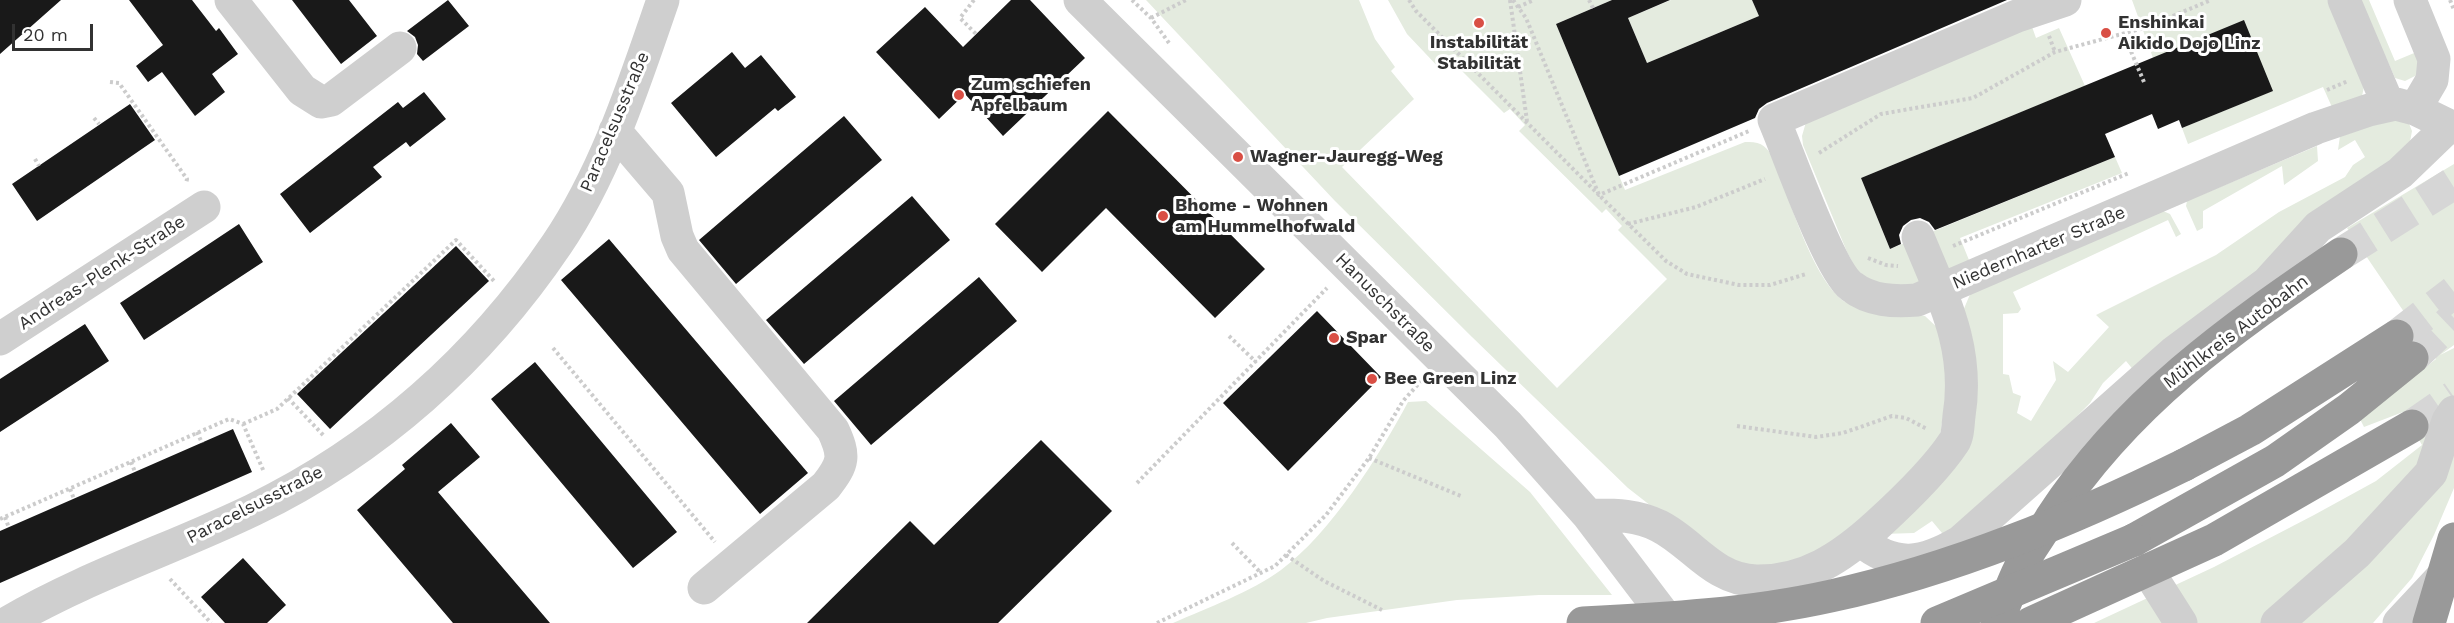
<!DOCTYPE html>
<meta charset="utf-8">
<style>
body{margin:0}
#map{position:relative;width:2454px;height:623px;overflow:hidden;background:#fff;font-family:"Work Sans",sans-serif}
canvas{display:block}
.scale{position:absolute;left:12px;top:24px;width:81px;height:27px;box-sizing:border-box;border:3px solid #323232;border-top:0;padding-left:8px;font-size:18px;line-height:21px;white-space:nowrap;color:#323232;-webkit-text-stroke:4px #fff;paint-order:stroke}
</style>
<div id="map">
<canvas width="2454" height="623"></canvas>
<div class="scale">20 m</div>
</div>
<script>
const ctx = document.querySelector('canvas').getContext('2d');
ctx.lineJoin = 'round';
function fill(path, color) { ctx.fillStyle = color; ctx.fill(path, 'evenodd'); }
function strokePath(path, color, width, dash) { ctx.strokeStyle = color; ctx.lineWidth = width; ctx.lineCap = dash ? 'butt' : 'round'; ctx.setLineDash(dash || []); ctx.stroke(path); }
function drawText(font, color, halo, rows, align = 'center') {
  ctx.font = font + ' "Work Sans",sans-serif'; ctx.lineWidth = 6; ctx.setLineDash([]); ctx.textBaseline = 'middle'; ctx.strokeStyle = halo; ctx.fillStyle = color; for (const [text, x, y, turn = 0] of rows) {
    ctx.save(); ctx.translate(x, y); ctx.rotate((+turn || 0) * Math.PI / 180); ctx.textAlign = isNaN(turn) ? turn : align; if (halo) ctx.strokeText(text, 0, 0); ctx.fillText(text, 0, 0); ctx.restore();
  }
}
fill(new Path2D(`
 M 1146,0 L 1359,0 L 1375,39 L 1395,67 L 1391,71 L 1414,99 L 1342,167 L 1557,388 L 1667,279 L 1618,230 L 1622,226 L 1606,209 L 1602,213 L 1519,131 L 1525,125 L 1510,109 L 1504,113 L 1452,61 L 1442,71 L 1407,34 L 1388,0 L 1612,0 L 1556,24 L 1625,190 L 1745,142 C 1761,141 1767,146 1774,160 C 1790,199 1812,279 1845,302 L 1925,316 L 1942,332 L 1949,374 L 1939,443 L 1915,472 L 1818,557 L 1751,568 L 1710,552 L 1628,488 L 1472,337 L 1335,201 Z
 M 1671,0 L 1752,0 L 1759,16 L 1647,63 L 1628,18 Z
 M 2132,0 L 2330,0 L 2364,87 L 2362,96 L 2335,114 L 2323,87 L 2188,144 L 2182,128 L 2272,91 L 2153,58 Z
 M 2360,0 L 2369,0 L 2395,61 L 2419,51 L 2417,75 L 2405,81 L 2395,78 Z
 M 2031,24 L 2036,38 L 2059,28 L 2085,86 L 1861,178 L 1890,249 L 2115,157 L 2122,173 L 1960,238 L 1971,265 L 1903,290 L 1870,281 L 1856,269 L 1847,252 L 1803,145 L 1802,136 L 1806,122 Z
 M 2380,119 L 2408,121 L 2412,131 L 2409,147 L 2135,372 L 2126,361 L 2103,383 L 2090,403 L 2045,449 L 1947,539 L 1932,521 L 1914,533 L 1883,534 L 1946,471 L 1963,311 L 1971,292 L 2163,211 L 2170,214 L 2181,234 L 2176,237 L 2168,220 L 2013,292 L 2021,309 L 2018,313 L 2003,314 L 2003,374 L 2009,375 L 2013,393 L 2021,396 L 2017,413 L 2031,421 L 2056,380 L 2053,361 L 2068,372 L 2109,327 L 2096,315 L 2216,255 L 2279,212 L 2345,177 L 2353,165 L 2365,157 L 2355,140 L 2338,150 L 2340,136 Z
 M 2317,146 L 2318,161 L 2284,185 L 2282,166 L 2203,211 L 2203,228 L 2197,231 L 2186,206 L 2187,201 Z
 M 2454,164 L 2454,345 L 2440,355 L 2454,348 L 2454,488 L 2434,535 L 2412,578 L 2373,623 L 2094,623 L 2214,567 L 2314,515 L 2376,481 L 2422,445 L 2403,412 L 2364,427 L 2360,419 L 2436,359 L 2347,228 Z
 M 1426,401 L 1530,492 L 1612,595 L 1539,595 L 1457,600 L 1327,618 L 1306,623 L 1173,623 C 1207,608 1251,592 1281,570 C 1331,533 1379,456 1408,402 Z`), '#e4ebdf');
fill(new Path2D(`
 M 0,0 L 61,0 L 0,54 Z
 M 129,0 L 192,0 L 216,31 L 219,28 L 238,54 L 212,74 L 225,92 L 195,116 L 162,72 L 148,82 L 136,66 L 163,45 Z
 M 292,0 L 349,0 L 377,36 L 341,64 Z
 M 448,0 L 469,26 L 423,61 L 417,54 L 418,45 L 415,37 L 407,31 Z
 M 1011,0 L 1030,0 L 1085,58 L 1003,136 L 965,94 L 939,119 L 876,52 L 925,7 L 963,47 Z
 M 1612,0 L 1670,0 L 1628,18 L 1647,63 L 1759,16 L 1752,0 L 2007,0 L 1767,103 L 1759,109 L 1755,118 L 1619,176 L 1556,24 Z
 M 2244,20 L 2273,91 L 2182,128 L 2179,120 L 2158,129 L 2152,114 L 2105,134 L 2115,157 L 1935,230 L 1929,222 L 1920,218 L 1911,220 L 1903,226 L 1899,235 L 1901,244 L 1890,249 L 1861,178 Z
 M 732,52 L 745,68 L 761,55 L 796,97 L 778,111 L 775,108 L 716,157 L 671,103 Z
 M 424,92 L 446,119 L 410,147 L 406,142 L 373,167 L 382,177 L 310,233 L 280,194 L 398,102 L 403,108 Z
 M 130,104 L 155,140 L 37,221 L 12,184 Z
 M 1108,111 L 1265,269 L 1215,318 L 1106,208 L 1042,272 L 995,224 Z
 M 844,116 L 882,160 L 736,284 L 699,240 Z
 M 912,196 L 950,240 L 804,364 L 766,320 Z
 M 239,224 L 263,262 L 144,340 L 120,303 Z
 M 609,239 L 808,473 L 760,514 L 561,280 Z
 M 456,246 L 489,281 L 330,429 L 297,394 Z
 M 979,277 L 1017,321 L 871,445 L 834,401 Z
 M 1317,311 L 1381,377 L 1288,471 L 1223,403 Z
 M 85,324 L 109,361 L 0,432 L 0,379 Z
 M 535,362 L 677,532 L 633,568 L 491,399 Z
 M 451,423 L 480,457 L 438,492 L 550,623 L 453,623 L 357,510 L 405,469 L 402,465 Z
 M 233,429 L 252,472 L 0,583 L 0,531 Z
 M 1041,440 L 1112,511 L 998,623 L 807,623 L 910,521 L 934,545 Z
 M 243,558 L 286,605 L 267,623 L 225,623 L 201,597 Z`), '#191919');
strokePath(new Path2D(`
 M 2341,254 L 2454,183
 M 2397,336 L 2454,292
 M 2412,358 L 2454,318
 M 2412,426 L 2454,397`), '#d6d6d6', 33, [33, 16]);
strokePath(new Path2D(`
 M 974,0 L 960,18 L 976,34
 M 1132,0 L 1151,18 L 1169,43
 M 1409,0 L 1416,11 L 1599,195 L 1749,131
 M 1510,0 L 1527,121
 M 1513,0 L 1526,18 L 1599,195 L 1666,261 L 1687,274 L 1739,285 L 1770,285 L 1806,274
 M 1589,0 L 1593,8
 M 2450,0 L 2454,10
 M 1518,7 L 1534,0
 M 1151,18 L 1186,0
 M 2124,35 L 2144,82
 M 2049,36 L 2055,52
 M 110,82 L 119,83 L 187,179 L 186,184
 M 2327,90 L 2348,81
 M 94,118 L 99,124
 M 1819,153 L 1881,114 L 1973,98 L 2055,52 L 2144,28 L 2211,0
 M 35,159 L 39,166
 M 1628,224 L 1696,207 L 1765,179
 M 1953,246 L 2129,173
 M 1868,258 L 1886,265 L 1898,266
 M 1229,336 L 1256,362
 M 553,348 L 715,542
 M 288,398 L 325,437
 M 243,424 L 277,409 L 456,240 L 494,281
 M 1737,426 L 1816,437 L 1843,433 L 1892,416 L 1906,418 L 1927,429
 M 197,432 L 202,443
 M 1369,458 L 1461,496
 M 131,462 L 135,472
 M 1137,483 L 1327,288
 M 70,489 L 74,499
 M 5,517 L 9,528
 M 0,519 L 229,419 L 243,424 L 264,472
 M 1232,543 L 1261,573
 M 1286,555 L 1324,581 L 1382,610
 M 170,579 L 211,623
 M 1157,623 L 1275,566 L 1326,515 L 1369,458 L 1403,401 L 1421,381`), '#ccc', 4, [3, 3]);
strokePath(new Path2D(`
 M 231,0 L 302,90 L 321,102 L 331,100 L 400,48
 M 1080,0 L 1508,425 L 1588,515 L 1670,623
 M 2065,0 L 2017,16 L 1774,120 C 1788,152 1829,270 1851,286 C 1870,301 1894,302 1917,300 L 2316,128 L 2369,110 L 2396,104 L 2415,109 L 2454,128
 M 2344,0 L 2388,104
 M 2410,0 L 2434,59 L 2432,80 L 2415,109
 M 615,131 L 668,193 L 677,236 L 683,250 L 833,430 C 845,456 844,463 826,486 L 704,588
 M 0,339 L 204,207
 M 1588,515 C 1612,515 1636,514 1659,526 C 1693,543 1712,579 1756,581 C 1805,582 1842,557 1877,525 C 1900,504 1937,468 1954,442 C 1958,436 1958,424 1959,416 C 1970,348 1943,298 1918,237
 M 1860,540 C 1895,569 1923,564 1960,542 L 2173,353 L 2267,283 L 2318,227 L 2400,173 L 2449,126
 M 2148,571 L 2181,623
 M 7,623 C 85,577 172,549 253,510 C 377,450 480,358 557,244 C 606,172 635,81 663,0
 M 2277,623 L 2357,553 L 2431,473 L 2448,421 L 2454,412
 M 2399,623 L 2442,577`), '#cfcfcf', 33);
strokePath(new Path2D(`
 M 2184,465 L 2250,430 L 2397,336
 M 2134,540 L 2275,461 L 2349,409 L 2412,358
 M 1997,623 C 2005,605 2011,586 2020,568 C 2028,551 2041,535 2051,518 C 2126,403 2229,330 2341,254
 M 2031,623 L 2214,540 L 2412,426
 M 2429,623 L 2454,539`), '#999', 33);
strokePath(new Path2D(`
 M 1583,623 C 1665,619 1750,614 1831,596 C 1954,569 2072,520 2184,465
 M 1937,623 L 2134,540`), '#999', 33);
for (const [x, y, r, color] of [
 [1479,23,6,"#d94f45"],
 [2106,33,6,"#d94f45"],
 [959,95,6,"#d94f45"],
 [1238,157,6,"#d94f45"],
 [1163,216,6,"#d94f45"],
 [1334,338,6,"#d94f45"],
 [1372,379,6,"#d94f45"]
]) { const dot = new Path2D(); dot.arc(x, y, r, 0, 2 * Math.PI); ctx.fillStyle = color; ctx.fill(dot); strokePath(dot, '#fff', 2); }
drawText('bold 18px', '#323232', '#fff', [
 ["Enshinkai",2118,23],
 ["Aikido Dojo Linz",2118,44],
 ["Instabilität",1479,43,"center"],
 ["Stabilität",1479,64,"center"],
 ["Zum schiefen",971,85],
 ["Apfelbaum",971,106],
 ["Wagner-Jauregg-Weg",1250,157],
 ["Bhome - Wohnen",1175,206],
 ["am Hummelhofwald",1175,227],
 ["Spar",1346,338],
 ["Bee Green Linz",1384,379]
], 'left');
drawText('18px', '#323232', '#fff', [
 ["Paracelsusstraße",615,122,-67],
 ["Niedernharter Straße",2039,248,-23],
 ["Andreas-Plenk-Straße",102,273,-33],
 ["Hanuschstraße",1385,303,45],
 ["Mühlkreis Autobahn",2236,332,-37],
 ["Paracelsusstraße",255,505,-27]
]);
</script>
